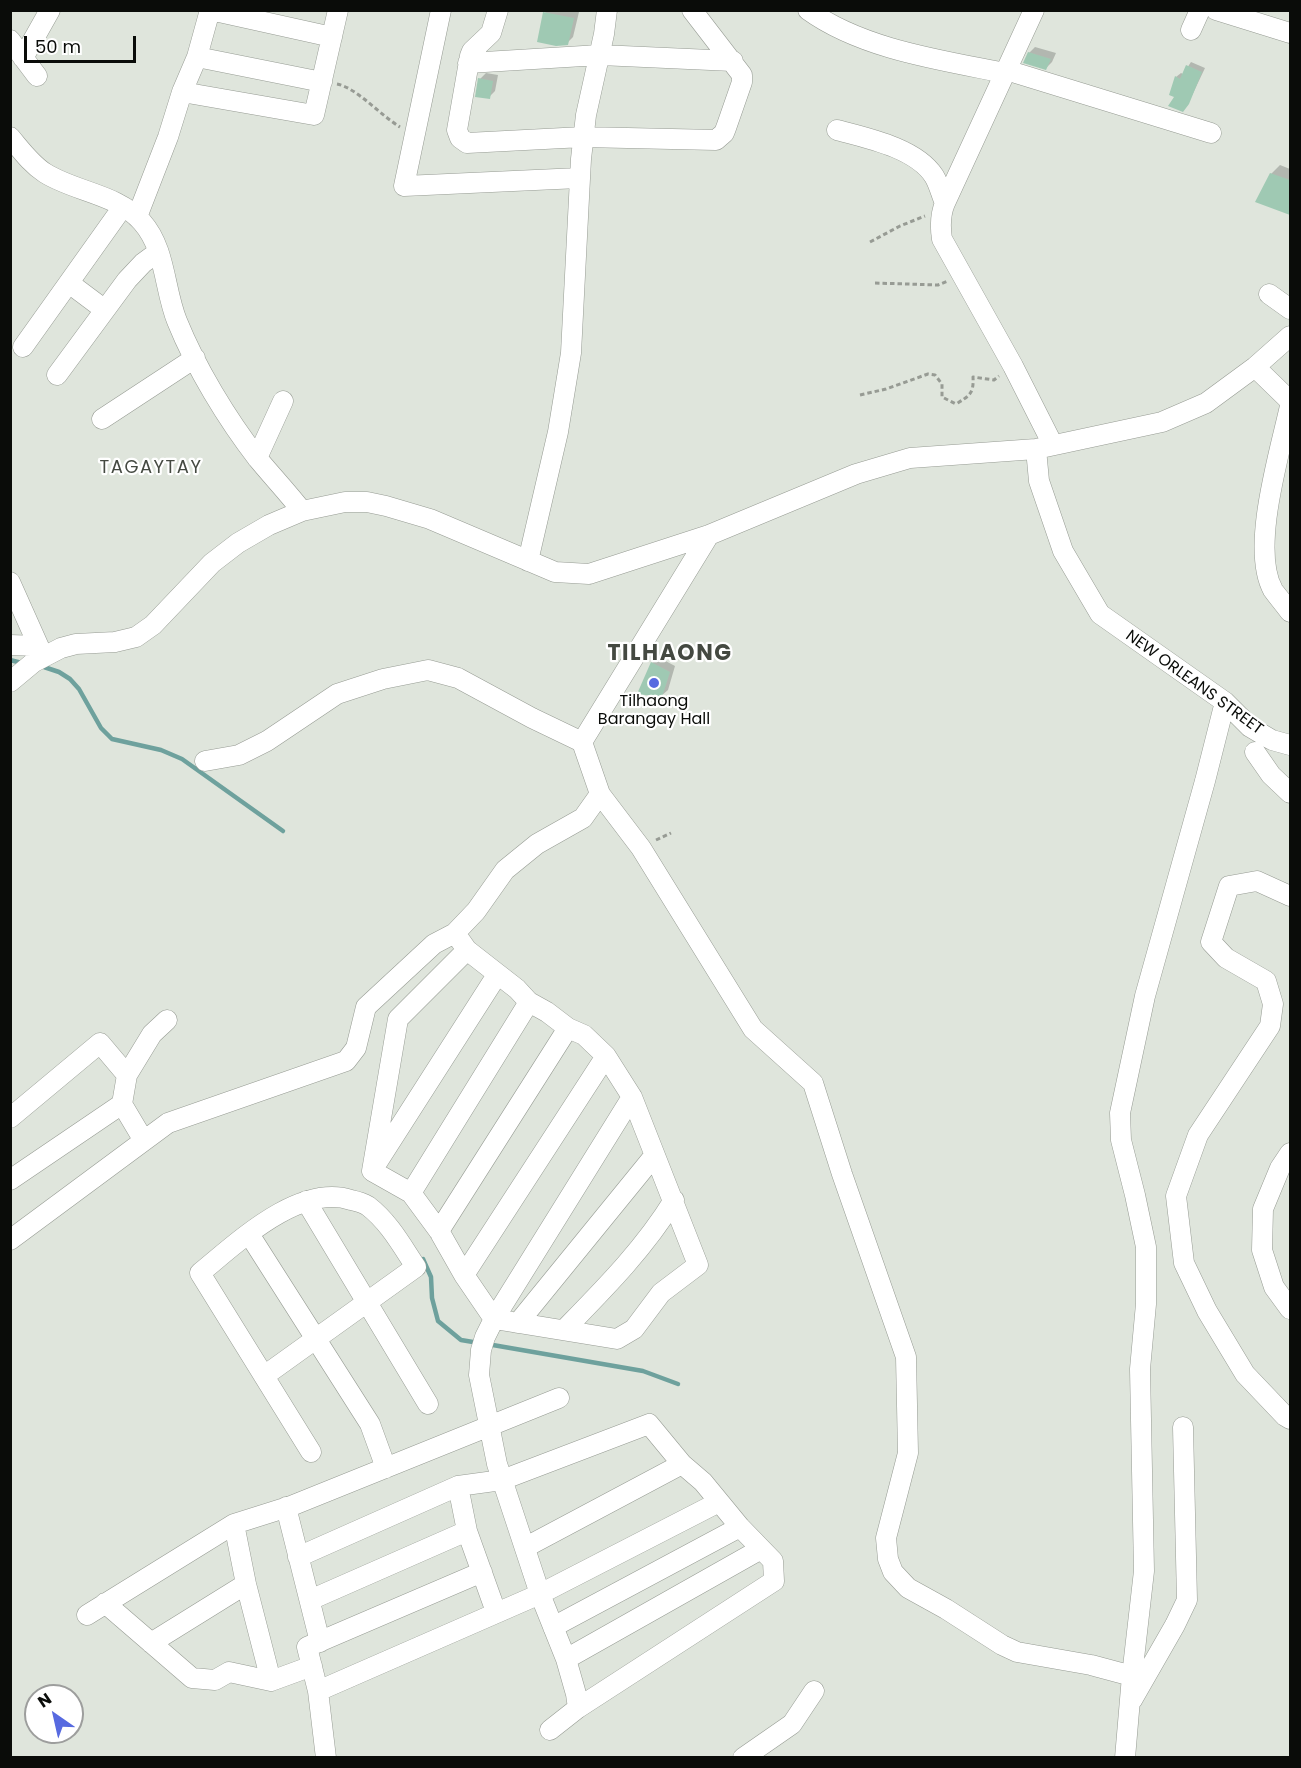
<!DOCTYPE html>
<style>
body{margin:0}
#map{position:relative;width:1301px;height:1768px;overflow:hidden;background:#dfe5dc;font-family:Poppins,sans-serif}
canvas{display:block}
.frame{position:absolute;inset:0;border:12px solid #0a0c09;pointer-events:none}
.north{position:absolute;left:24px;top:1684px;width:60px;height:60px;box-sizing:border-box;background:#fff;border:2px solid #9d9e9d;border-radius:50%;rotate:326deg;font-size:16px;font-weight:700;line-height:24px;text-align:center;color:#0a0c09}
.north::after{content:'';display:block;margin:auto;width:21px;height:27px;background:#576ae0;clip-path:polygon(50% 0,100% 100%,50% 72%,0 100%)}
.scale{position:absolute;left:24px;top:36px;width:112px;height:27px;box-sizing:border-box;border:3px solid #0a0c09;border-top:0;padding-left:8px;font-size:18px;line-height:21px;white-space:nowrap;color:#0a0c09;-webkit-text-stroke:4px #fff;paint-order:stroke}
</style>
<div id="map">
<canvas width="1301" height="1768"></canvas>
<div class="frame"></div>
<div class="north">N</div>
<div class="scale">50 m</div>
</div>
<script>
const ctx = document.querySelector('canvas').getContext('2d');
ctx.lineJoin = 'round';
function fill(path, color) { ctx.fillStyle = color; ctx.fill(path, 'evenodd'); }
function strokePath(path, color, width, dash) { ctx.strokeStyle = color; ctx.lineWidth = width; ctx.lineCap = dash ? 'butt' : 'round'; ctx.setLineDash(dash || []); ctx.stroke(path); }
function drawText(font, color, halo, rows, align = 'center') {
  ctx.font = font + ' Poppins,sans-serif'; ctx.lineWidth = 4.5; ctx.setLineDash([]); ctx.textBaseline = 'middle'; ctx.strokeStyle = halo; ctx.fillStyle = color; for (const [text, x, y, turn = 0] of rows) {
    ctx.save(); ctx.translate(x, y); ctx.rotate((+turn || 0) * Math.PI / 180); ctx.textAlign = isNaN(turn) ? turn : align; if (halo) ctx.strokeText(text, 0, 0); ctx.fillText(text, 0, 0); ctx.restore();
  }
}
fill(new Path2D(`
 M 547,10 L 579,12 L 573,37 L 567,43 L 545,12 Z
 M 1035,47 L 1056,53 L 1052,62 L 1046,68 L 1029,53 Z
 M 1191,62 L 1205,68 L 1187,106 L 1176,97 L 1176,77 L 1181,73 L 1183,74 Z
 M 486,73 L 498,75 L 495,91 L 489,97 L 480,79 Z
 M 1280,165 L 1290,169 L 1289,213 L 1271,174 Z
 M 658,657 L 675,666 L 668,690 L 661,696 L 652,663 Z`), '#0003');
strokePath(new Path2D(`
 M 10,660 L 22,663
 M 44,667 L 59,672 L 70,679 L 79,689 L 101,728 L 112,739 L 161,750 L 182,759 L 283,831
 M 423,1259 L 431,1277 L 432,1298 L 438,1321 L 461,1340 L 479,1343
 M 487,1344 L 643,1371 L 678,1384`), '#6ea19d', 4.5);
fill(new Path2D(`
 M 543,12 L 574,18 L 568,45 L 556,46 L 537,42 Z
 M 1028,52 L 1051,59 L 1046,70 L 1023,63 Z
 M 1186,65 L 1202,72 L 1189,104 L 1183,112 L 1168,106 L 1174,97 L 1169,95 L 1175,76 L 1180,79 Z
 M 478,78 L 493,81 L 490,99 L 475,97 Z
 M 1270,173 L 1290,180 L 1290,215 L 1255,202 Z
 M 651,662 L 670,672 L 662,697 L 637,694 Z`), '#9fc9b3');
const minor = new Path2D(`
 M 210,10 L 332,37
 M 441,10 L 404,186 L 579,178
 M 498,10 L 491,33 L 472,51 L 470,56 L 457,130 L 460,138 L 467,143 L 583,137 L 716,140 L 724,133 L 726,128 L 742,82 L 742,75 L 692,10
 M 808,10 C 862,49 940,60 1005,73
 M 1034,10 L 945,203 C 940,215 940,226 942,239 L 1013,366 L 1053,445
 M 1216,10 L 1290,33
 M 1191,30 L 1200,10
 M 10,40 L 37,76
 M 197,57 L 322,82
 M 23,58 L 50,10
 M 468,63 L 600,55 L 733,61
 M 1006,70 L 1211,133
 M 182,92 L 314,115 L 338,10
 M 837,130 C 867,138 916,148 934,176 C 939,184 941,194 945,203
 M 10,137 C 21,150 31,164 45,173 C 75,192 118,194 142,222 C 166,249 164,289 177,321 C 196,368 227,419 258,459 C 272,476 288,493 302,511
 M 137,217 L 168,137 L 182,92 L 197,57 L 210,10
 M 69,283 L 105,310
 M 1269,294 L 1290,309
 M 23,347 L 122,208
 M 1255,367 L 1290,401
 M 57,375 L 127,280 L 143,263 L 158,252
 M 1290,406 C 1280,452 1250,549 1273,590 C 1278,597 1285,605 1290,612
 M 102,419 L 195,358
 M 1036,449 L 1039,481 L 1063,551 L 1100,614 L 1225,702 L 1250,727 L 1272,740 L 1290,745
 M 257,458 L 283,401
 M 528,561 L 558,432 L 571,353 L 581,159 L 586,115 L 604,34 L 607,10
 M 10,582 L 43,656
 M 10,645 L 38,646
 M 10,682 L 34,662 L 61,648 L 76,644 L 115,642 L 136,637 L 153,625 L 212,563 L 238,543 L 269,525 L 302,511 L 345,502 L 367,502 L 386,506 L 430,519 L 555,572 L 589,574 L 709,535 L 856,474 L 910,458 L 1036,449 L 1162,422 L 1206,403 L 1255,367 L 1290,336
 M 582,742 L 709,535
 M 1255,752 L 1271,775 L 1290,793
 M 205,761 L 239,755 L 267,741 L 337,694 L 383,679 L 428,670 L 458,678 L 532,718 L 582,742 L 600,794 L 641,848 L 753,1029 L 813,1083 L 842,1174 L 906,1357 L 908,1453 L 886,1538 L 888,1559 L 893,1572 L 908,1588 L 946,1609 L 1002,1645 L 1017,1652 L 1091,1665 L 1132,1676
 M 1290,896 L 1257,881 L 1229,886 L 1211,942 L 1226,958 L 1266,981 L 1273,1004 L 1270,1026 L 1198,1135 L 1176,1196 L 1184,1263 L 1207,1311 L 1245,1374 L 1285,1416 L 1290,1419
 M 10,1118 L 100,1043 L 127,1075
 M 144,1141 L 122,1104 L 127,1075 L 152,1034 L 167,1020
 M 1290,1153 L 1280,1168 L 1263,1209 L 1262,1250 L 1274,1287 L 1290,1309
 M 378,1161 L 497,975
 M 372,1171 L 411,1193 L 439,1231 L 464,1275 L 494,1319 L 617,1339 L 634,1329 L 661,1293 L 698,1265 L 632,1097 L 606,1056 L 584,1035 L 568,1028 L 547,1012 L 529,1002 L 517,989 L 467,950 L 455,933
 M 372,1171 L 398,1019 L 467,950
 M 10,1180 L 122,1104
 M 411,1193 L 529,1002
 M 306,1201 L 428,1404
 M 439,1231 L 568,1028
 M 249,1234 L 370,1424 L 386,1468
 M 10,1240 L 168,1123 L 346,1061 L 356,1048 L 366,1007 L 434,944 L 455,933 L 476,911 L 505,870 L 537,844 L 583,818 L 600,794
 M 464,1275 L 606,1056
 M 518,1323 L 654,1156
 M 564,1330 C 604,1289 644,1249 674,1200
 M 264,1376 L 416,1267 C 402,1246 389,1222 368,1206 C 363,1203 356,1201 351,1200 C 299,1183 237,1243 200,1273 L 311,1452
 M 458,1486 L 467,1531 L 496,1612
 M 286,1507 L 320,1642
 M 234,1524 L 246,1584 L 271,1681
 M 526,1547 L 682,1464
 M 298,1557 L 458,1486 L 502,1480 L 649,1424 L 682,1464 L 703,1482 L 740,1527 L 773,1561 L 774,1581 L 578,1708 L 550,1730
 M 310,1600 L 467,1531
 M 105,1603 L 192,1678 L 215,1680 L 229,1672 L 271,1681 L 312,1666
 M 87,1615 L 234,1524 L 291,1506 L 559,1398
 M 553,1627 L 740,1527
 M 151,1643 L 246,1584
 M 566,1659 L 761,1549
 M 318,1691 L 540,1594 L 719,1502
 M 1132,1700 L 1175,1625 L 1187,1600 L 1183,1427
 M 578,1708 L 576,1694 L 566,1659 L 540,1594 L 497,1464 L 479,1375 L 481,1350 L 485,1337 L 494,1319 L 632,1097
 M 326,1758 L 318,1691 L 307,1647 L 482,1572
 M 743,1758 L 792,1724 L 814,1691
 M 1125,1758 L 1132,1676 L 1144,1571 L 1140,1369 L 1146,1304 L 1146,1247 L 1135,1195 L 1121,1140 L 1120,1113 L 1145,996 L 1205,781 L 1225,702`);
strokePath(minor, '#969b93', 21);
strokePath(new Path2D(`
 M 337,84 C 357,88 380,115 400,127
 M 870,242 L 900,226 L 925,216
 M 875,283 L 938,285 L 948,281
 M 860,395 L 886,389 L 928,374 L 935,375 L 942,384 L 942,397 L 956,404 C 969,396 974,394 973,377 L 994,380 L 999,376
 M 656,840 L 671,833`), '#979b94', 3, [4.5, 3]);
strokePath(minor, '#fff', 20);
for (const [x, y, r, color] of [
 [654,683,6,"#576ae0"]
]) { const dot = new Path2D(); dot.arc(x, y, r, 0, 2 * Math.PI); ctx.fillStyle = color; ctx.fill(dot); strokePath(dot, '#fff', 2); }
drawText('16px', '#0a0c09', '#fff', [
 ["NEW ORLEANS STREET",1194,683,36]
]);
drawText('16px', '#0a0c09', '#fff', [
 ["Tilhaong",654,702],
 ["Barangay Hall",654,720]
]);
ctx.letterSpacing = '1.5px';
drawText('18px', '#444941', '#fff', [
 ["TAGAYTAY",151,468]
]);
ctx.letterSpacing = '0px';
ctx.letterSpacing = '1.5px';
drawText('bold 22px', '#444941', '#fff', [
 ["TILHAONG",670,654]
]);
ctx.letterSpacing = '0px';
</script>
